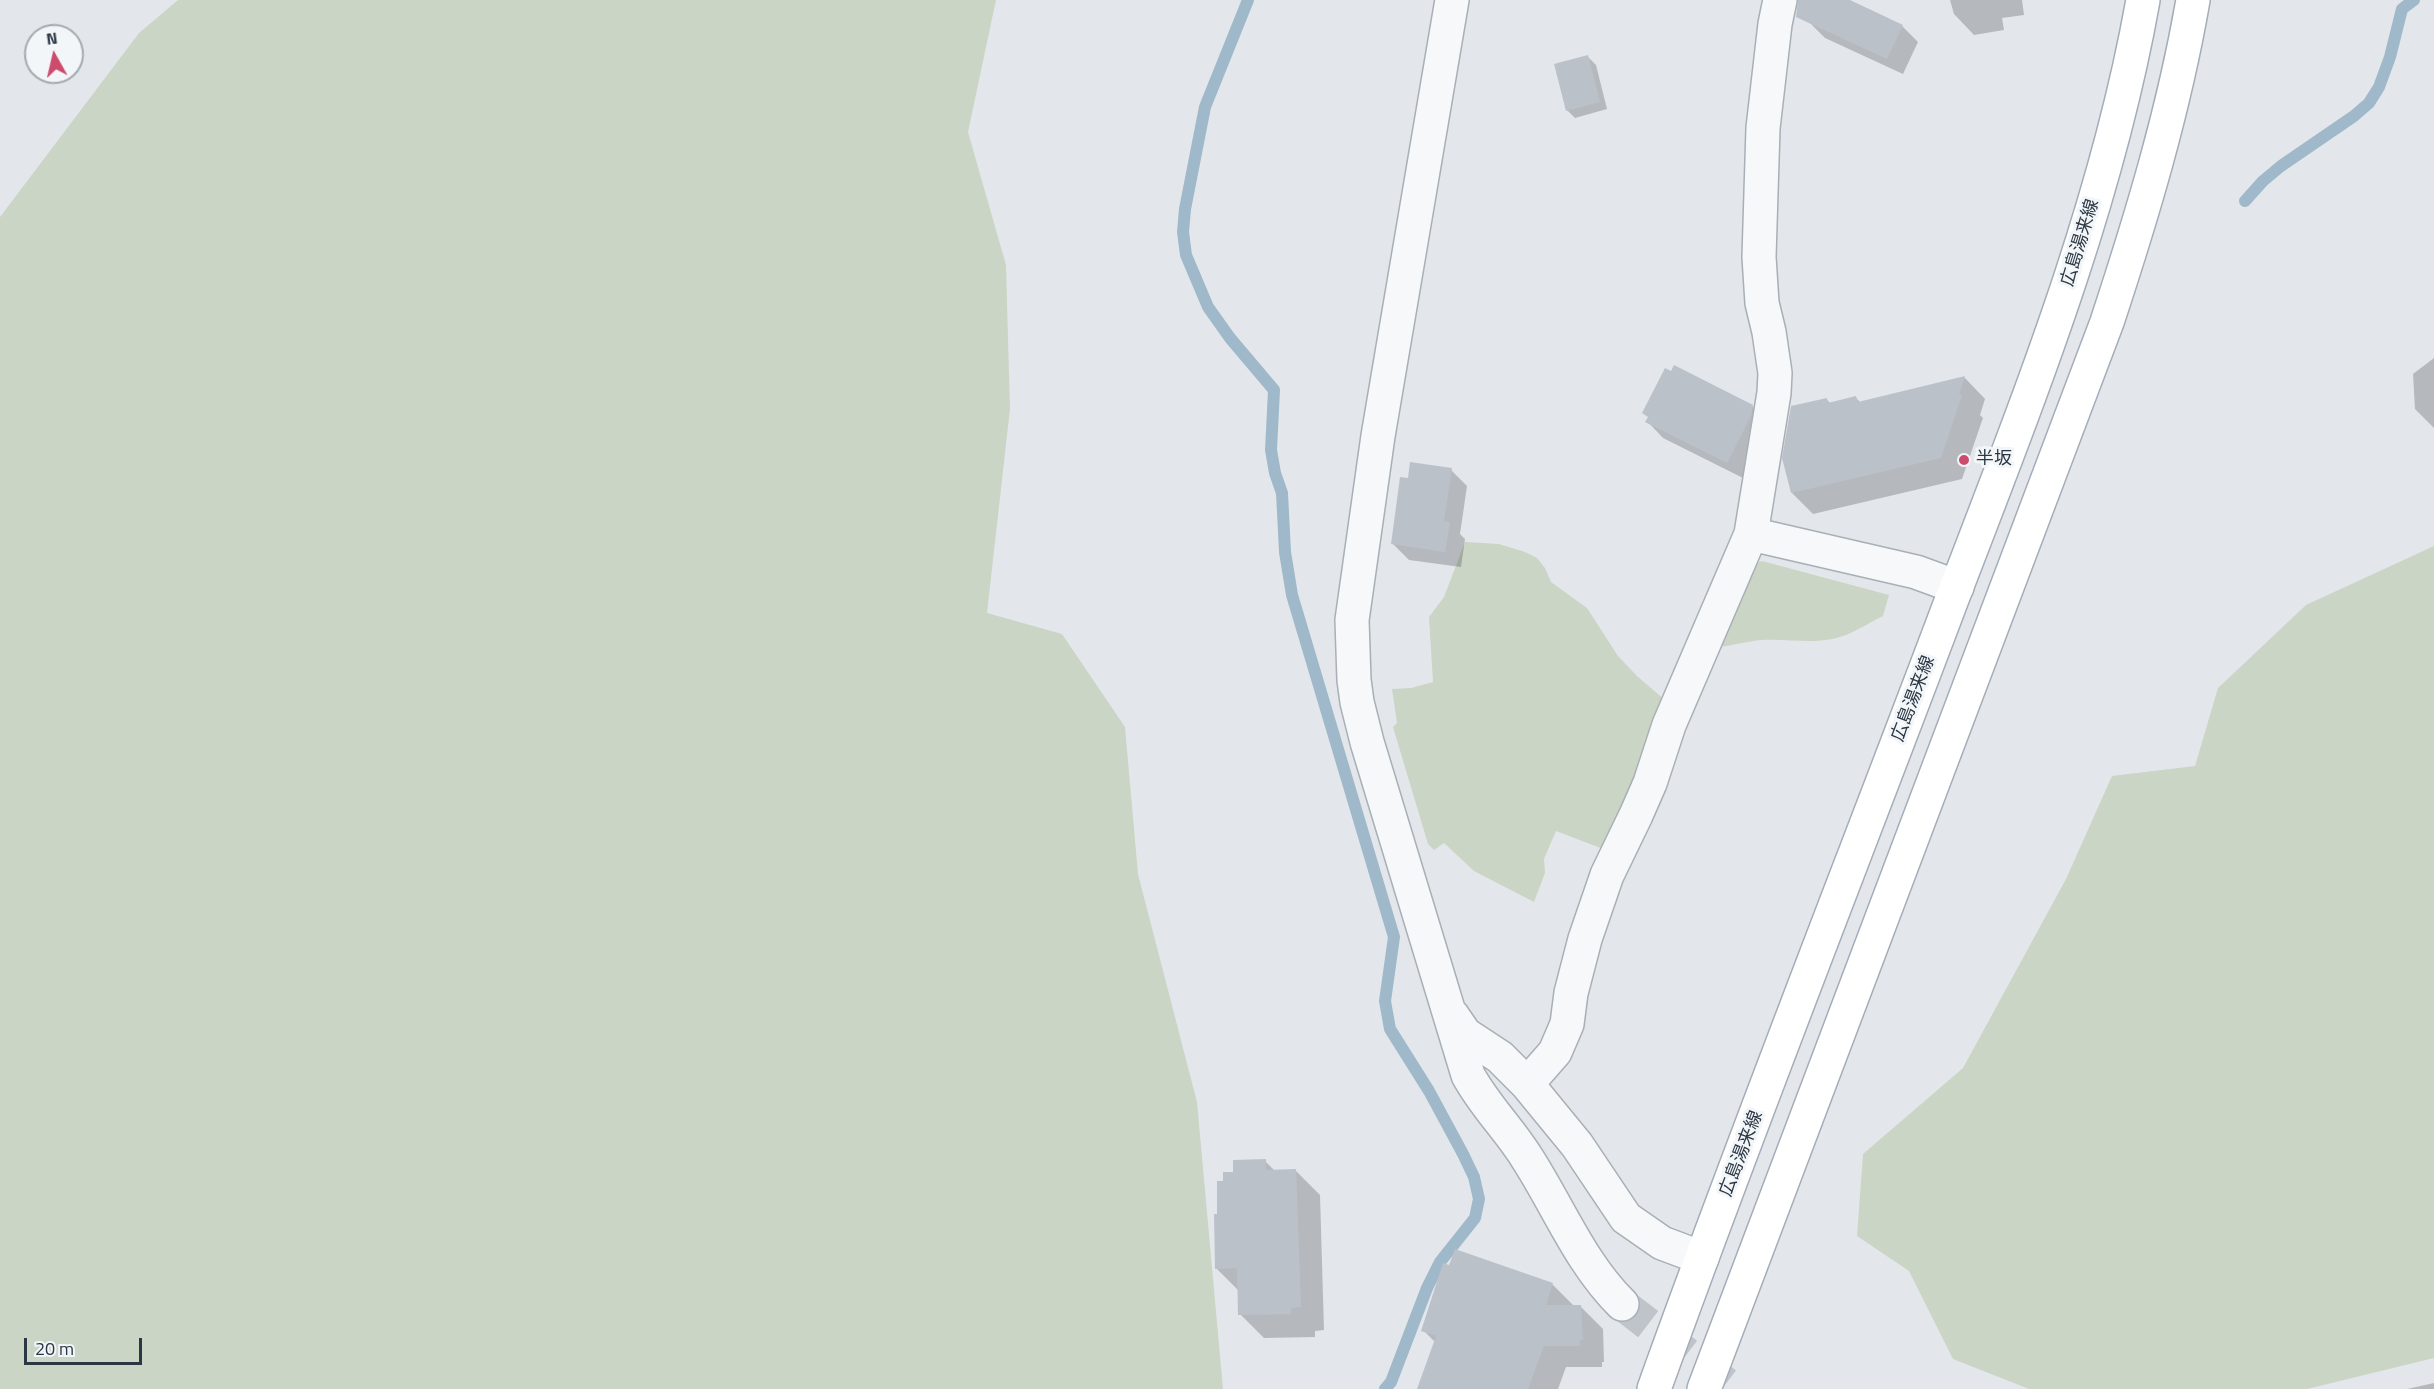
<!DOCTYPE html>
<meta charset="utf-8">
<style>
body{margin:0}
#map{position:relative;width:2434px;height:1389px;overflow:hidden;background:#e3e7eb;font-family:"Titillium Web",sans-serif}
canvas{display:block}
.north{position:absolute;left:24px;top:24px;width:60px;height:60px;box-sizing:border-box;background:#f3f6f8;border:2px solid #a3aab0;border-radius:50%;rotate:352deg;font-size:16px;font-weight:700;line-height:24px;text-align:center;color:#2b3744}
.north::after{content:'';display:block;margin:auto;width:21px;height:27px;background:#cd4b6d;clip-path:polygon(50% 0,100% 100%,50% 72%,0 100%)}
.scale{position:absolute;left:24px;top:1338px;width:118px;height:27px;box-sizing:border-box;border:3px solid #2b3744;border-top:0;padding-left:8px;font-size:18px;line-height:21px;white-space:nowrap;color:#2b3744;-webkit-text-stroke:4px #f3f6f8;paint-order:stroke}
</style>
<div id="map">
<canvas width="2434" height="1389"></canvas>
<div class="north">N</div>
<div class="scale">20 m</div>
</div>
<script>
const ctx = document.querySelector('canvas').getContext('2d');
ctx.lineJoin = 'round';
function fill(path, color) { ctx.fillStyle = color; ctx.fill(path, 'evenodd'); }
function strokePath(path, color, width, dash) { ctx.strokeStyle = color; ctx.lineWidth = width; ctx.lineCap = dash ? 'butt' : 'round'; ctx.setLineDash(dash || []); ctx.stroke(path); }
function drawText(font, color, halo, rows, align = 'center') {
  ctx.font = font + ' "Titillium Web","Noto Sans JP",sans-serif'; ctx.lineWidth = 6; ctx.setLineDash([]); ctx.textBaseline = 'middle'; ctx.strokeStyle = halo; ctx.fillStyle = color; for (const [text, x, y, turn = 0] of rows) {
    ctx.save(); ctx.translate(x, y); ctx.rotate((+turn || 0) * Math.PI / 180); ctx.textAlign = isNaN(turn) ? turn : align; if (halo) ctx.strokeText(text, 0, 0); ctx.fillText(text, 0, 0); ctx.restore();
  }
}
fill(new Path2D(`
 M 178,0 L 996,0 L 968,132 L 1006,265 L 1010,409 L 987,613 L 1062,634 L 1125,727 L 1138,874 L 1197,1102 L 1223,1389 L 0,1389 L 0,217 L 139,33 Z
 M 1465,542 L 1499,544 L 1525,552 L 1537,558 L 1545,568 L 1551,582 L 1587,608 L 1618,656 L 1637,676 L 1666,701 L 1611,852 L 1556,831 L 1544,859 L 1545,873 L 1534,902 L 1474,871 L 1444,843 L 1434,850 L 1428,844 L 1393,727 L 1397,723 L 1392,689 L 1411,688 L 1433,682 L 1429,617 L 1444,597 Z
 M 2434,546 L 2434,1358 L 2307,1389 L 2029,1389 L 1953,1359 L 1909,1271 L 1857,1236 L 1863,1154 L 1963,1068 L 2066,879 L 2112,776 L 2195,766 L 2218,688 L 2306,605 Z
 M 1762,561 L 1889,595 L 1883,616 C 1871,622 1858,630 1846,635 C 1818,646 1790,638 1762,640 C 1746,641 1733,646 1716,647 L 1751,565 Z`), '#cbd5c5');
fill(new Path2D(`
 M 1819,0 L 1846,0 L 1902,26 L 1918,42 L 1903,74 L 1825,38 L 1809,22 Z
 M 1950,0 L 2022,0 L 2024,15 L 2002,18 L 2004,30 L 1974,35 L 1954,14 Z
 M 1588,57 L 1596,65 L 1607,109 L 1575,118 L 1567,110 Z
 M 2434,358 L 2434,428 L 2415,409 L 2413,374 Z
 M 1965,378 L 1985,399 L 1980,415 L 1983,418 L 1962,479 L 1813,514 L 1792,493 L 1827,400 L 1831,404 L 1856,398 L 1861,403 Z
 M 1752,406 L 1768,423 L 1767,432 L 1743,478 L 1663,438 L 1647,421 Z
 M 1451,470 L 1467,486 L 1460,534 L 1465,539 L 1461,567 L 1409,560 L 1393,544 L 1409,479 Z
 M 1265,1161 L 1276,1172 L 1296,1171 L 1320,1195 L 1324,1330 L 1315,1331 L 1315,1337 L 1264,1338 L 1240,1314 L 1239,1291 L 1217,1269 L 1219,1215 L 1225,1182 L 1234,1173 Z
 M 1456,1251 L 1553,1285 L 1574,1306 L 1580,1306 L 1603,1329 L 1604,1362 L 1602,1362 L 1602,1367 L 1566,1367 L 1558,1389 L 1419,1389 L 1435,1342 L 1423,1330 Z
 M 2434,1383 L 2434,1389 L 2407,1389 Z`), '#0003');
strokePath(new Path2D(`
 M 1248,0 L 1205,107 L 1185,209 L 1183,232 L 1186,255 L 1208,307 L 1230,338 L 1274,390 L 1271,450 L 1275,473 L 1282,493 L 1285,552 L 1292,595 L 1394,937 L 1385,1001 L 1390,1029 L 1429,1091 L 1463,1154 L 1474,1177 L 1479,1199 L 1475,1218 L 1440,1262 L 1427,1288 L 1391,1382 L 1385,1389
 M 2245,201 L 2263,181 L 2281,166 L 2354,116 L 2369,103 L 2379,87 L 2390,57 L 2402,9 L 2414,0`), '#9fb9ca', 12);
fill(new Path2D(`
 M 1798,0 L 1850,0 L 1903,25 L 1887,59 L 1796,17 Z
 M 1588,55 L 1600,102 L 1566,111 L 1554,64 Z
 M 1674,365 L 1753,405 L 1751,416 L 1727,463 L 1645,422 L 1648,417 L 1642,413 L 1665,368 L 1671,371 Z
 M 1965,376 L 1959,394 L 1962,395 L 1941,458 L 1791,493 L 1782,458 L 1791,406 L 1827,398 L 1828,403 L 1856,396 L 1858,402 Z
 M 1410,462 L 1452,468 L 1444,521 L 1450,522 L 1445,552 L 1391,544 L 1400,477 L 1408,478 Z
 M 1266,1159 L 1266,1170 L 1296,1169 L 1301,1307 L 1291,1308 L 1291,1314 L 1238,1315 L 1237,1268 L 1215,1269 L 1214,1214 L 1217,1214 L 1217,1181 L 1223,1181 L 1223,1172 L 1233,1172 L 1233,1160 Z
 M 1455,1249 L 1553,1283 L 1546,1305 L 1581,1305 L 1583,1340 L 1580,1340 L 1580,1346 L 1544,1346 L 1528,1389 L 1417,1389 L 1436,1336 L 1421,1331 L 1443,1263 L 1449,1265 Z`), '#bbc1c9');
strokePath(new Path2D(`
 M 1622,1304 L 1733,1389`), '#bec4ca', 33, [33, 16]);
const minor = new Path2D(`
 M 1452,0 L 1378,436 L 1352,620 L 1354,680 L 1357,702 L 1367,742 L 1468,1075 C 1484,1105 1509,1129 1527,1158 C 1558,1206 1581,1264 1622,1304
 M 1751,534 L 1916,572 L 1957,587
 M 1452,1015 L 1465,1034 L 1500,1057 L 1527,1084 L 1577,1145 L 1626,1218 L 1662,1243 L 1702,1258
 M 1527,1084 L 1555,1052 L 1567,1024 L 1571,993 L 1585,939 L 1607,875 L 1636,815 L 1650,783 L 1669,725 L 1751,534 L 1774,393 L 1775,373 L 1769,332 L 1762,303 L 1759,257 L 1763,128 L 1775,24 L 1780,0`);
const major = new Path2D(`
 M 1654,1389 C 1749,1124 1853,862 1952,599 C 2027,403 2106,208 2143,0
 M 1704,1389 L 2107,322 C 2142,216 2174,110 2193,0`);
strokePath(minor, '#a8afb6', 36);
strokePath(major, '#a3adb7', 36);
strokePath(minor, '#f6f8f9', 33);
strokePath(major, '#fff', 33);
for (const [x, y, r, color] of [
 [1964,460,6,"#cd4b6d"]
]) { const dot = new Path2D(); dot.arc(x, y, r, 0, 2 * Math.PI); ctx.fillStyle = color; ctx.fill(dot); strokePath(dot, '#f3f6f8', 2); }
drawText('18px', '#2b3744', '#f3f6f8', [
 ["広島湯来線",2081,243,-73],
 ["広島湯来線",1914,699,-69],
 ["広島湯来線",1742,1154,-69]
]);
drawText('18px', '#2b3744', '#f3f6f8', [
 ["半坂",1976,460]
], 'left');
</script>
